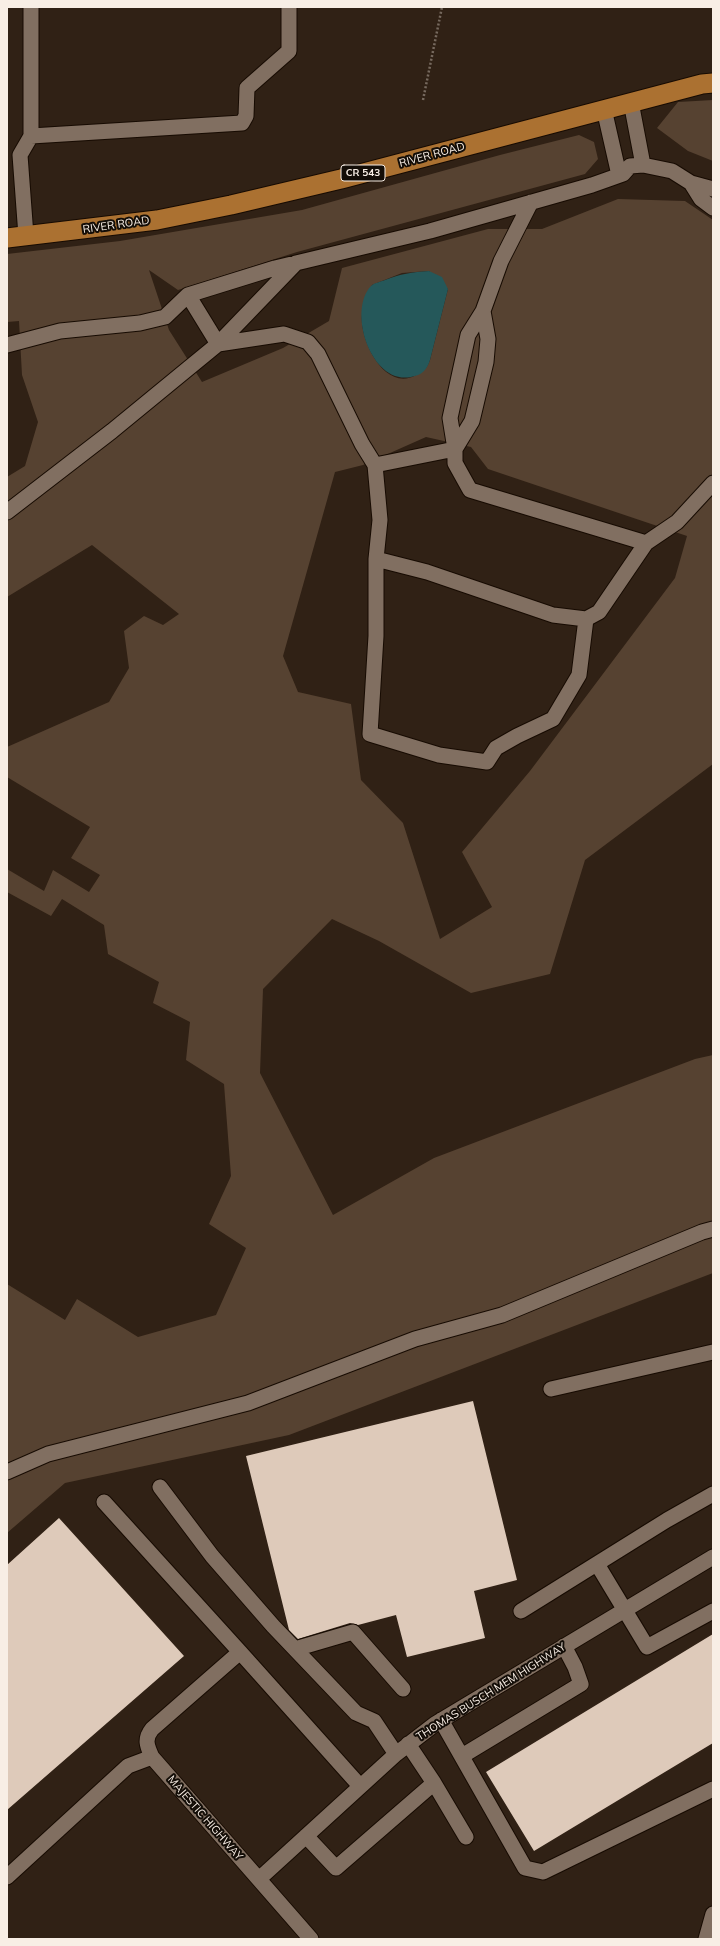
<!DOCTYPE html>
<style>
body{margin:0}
#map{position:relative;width:720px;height:1946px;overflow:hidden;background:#302115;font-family:Mulish,sans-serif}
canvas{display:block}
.frame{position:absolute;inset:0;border:8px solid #f8eee5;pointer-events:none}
</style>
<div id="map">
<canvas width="720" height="1946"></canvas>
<div class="frame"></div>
</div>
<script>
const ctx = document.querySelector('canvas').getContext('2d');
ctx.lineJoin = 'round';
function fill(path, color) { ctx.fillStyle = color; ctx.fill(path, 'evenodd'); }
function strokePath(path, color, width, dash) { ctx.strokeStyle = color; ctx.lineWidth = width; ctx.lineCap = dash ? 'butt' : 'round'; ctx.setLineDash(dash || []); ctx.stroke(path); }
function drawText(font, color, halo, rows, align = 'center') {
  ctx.font = font + ' Mulish,sans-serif'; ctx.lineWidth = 4; ctx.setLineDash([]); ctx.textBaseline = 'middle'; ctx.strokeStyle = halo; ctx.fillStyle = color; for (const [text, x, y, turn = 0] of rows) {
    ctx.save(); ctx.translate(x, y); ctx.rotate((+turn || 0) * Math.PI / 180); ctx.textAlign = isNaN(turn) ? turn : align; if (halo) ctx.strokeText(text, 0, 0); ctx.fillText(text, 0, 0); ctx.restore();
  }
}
fill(new Path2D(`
 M 713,100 L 713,161 L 688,151 L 657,128 L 678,102 Z
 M 579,135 L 594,142 L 598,159 L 585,174 L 297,252 L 178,290 L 149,270 L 169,330 L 202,382 L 283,348 L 329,321 L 342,268 L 488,229 L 542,229 L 618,199 L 685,201 L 713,220 L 713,764 L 585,860 L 550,974 L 471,993 L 379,941 L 332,919 L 263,989 L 260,1073 L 333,1215 L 434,1158 L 695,1059 L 713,1055 L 713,1273 L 289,1435 L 65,1483 L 7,1533 L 7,1284 L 65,1320 L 77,1299 L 138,1337 L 216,1315 L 246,1248 L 209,1224 L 231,1176 L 224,1084 L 186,1060 L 190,1022 L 153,1003 L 159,982 L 108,954 L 104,925 L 62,899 L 51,916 L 7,892 L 7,869 L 44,891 L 53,870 L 89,892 L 100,875 L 71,858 L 90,827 L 7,777 L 7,747 L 109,702 L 129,668 L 124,631 L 144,616 L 163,625 L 179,614 L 92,545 L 7,597 L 7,477 L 25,466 L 38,422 L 22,375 L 19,321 L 7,322 L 7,254 L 120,241 L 302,210 L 500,155 ZM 429,271 L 448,289 L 430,360 C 427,368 424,371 416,375 C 385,393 359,340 362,314 C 363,305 369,294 372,285 L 402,273 ZM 426,437 L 471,447 L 488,469 L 687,536 L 675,578 L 530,771 L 462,852 L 492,907 L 440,939 L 403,823 L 361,780 L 351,704 L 298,692 L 283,656 L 335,472 L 363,465 Z`), '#564231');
fill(new Path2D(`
 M 429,271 L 442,277 L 448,289 L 430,360 C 427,370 422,375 411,377 C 371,385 347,311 371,286 C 374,283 380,282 385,280 C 400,274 412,272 429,271 Z`), '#25585a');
fill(new Path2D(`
 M 473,1401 L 517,1580 L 474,1591 L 485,1638 L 407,1657 L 396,1615 L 358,1625 L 350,1623 L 298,1639 L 289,1630 L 246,1456 Z
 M 59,1518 L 184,1656 L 7,1810 L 7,1565 Z
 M 713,1634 L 713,1743 L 534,1851 L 486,1772 Z`), '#decaba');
const minor = new Path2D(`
 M 631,102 L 643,165
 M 604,109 L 619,175
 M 31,136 L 242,123 L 246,116 L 247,88 L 289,51 L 289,7
 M 691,183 L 701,199 L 713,208
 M 531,202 L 501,261 L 483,311 L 468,335 L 450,418 L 455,449 L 455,463 L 470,490 L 646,543
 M 26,236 L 20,155 L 31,136 L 31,7
 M 188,295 L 218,344 L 284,334 L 308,342 L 318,354 L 362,444 L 375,465 L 380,520 L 376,559 L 376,636 L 370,734 L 439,755 L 487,762 L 496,748 L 517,736 L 553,719 L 579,675 L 586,619
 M 7,345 L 60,331 L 140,323 L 165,317 L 188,295 L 275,268 L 430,231 L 592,185 L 623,174 L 630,166 L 643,165 L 672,171 L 691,183 L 713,189
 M 375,465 L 455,449 L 472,421 L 486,362 L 488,339 L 483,311
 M 7,512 L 112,431 L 218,344 L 296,263
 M 376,559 L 427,572 L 553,615 L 586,619 L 599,612 L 646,543 L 677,522 L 713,483
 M 551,1389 L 713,1352
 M 7,1472 L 48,1454 L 248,1403 L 415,1339 L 502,1315 L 702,1232 L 713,1229
 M 160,1487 L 212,1556 L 273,1626 L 356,1713 L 374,1721 L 396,1754
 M 104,1502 L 240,1652
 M 597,1564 L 647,1647 L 713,1611
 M 521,1611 L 667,1520 L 713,1494
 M 295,1649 L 353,1632 L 403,1689
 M 441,1720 L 525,1868 L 543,1872 L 713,1789
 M 462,1756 L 581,1684 L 575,1667 L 564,1646
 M 434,1783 L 466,1837
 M 306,1836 L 336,1868 L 434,1783 L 408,1744
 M 7,1877 L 128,1766 L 152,1757
 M 259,1879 L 396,1754 L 435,1724 L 713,1557
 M 311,1939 L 152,1757 C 147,1746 144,1739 152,1729 L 240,1652 L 360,1786
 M 706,1939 L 713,1914`);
const major = new Path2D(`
 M 7,238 L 157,220 L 231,205 L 341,179 L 702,84 L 713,83`);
strokePath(minor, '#170b02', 17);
strokePath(major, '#170b02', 21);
strokePath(new Path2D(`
 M 423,100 L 442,7`), '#76695e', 2.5, [2, 2]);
strokePath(minor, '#816f61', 15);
strokePath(major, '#ab7131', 19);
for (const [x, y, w] of [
 [363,173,44]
]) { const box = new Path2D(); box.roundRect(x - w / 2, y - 8, w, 16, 3); ctx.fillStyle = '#130d07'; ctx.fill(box); strokePath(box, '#f8eee5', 1); }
drawText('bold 10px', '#f8eee5', null, [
 ["CR 543",363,173]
]);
drawText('11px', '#f8eee5', '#130d07', [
 ["RIVER ROAD",432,155,-15],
 ["RIVER ROAD",116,225,-8],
 ["THOMAS BUSCH MEM HIGHWAY",491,1692,-32],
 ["MAJESTIC HIGHWAY",205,1818,49]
]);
</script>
